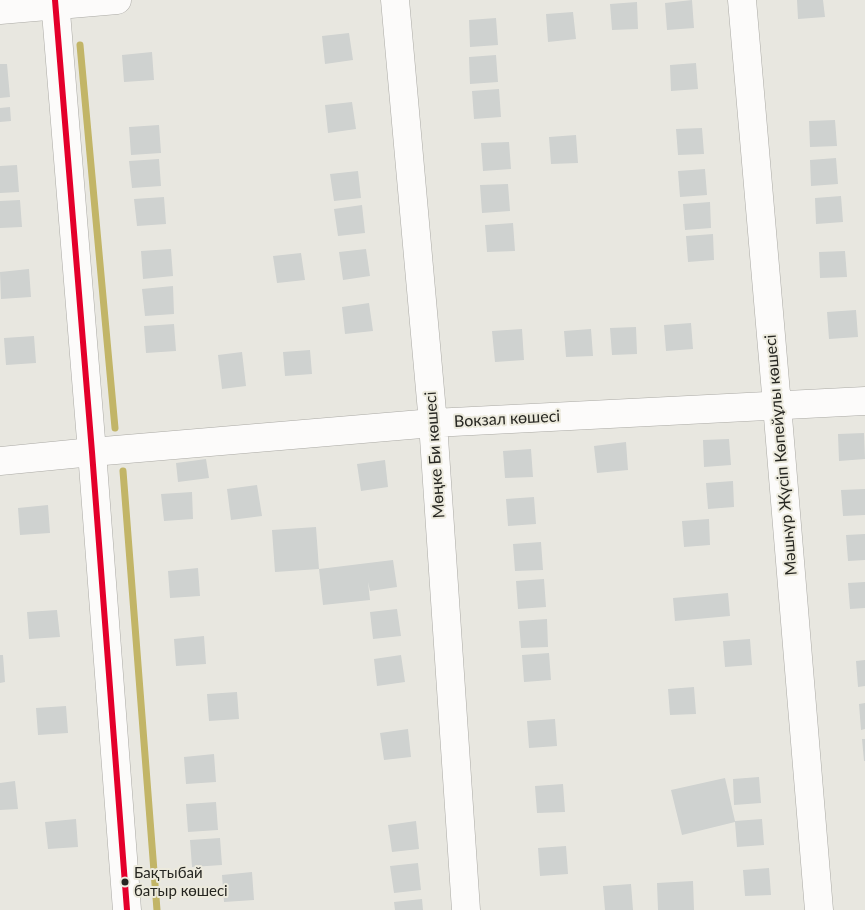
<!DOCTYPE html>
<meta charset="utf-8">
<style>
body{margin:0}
canvas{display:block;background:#e8e7e0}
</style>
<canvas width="865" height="910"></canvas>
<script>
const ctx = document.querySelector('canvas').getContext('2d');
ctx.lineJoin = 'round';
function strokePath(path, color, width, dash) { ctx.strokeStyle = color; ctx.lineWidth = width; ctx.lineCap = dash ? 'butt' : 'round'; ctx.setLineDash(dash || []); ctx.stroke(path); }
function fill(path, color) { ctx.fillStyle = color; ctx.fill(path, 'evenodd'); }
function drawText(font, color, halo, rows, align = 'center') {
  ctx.font = font + ' Lato,sans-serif'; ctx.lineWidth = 4; ctx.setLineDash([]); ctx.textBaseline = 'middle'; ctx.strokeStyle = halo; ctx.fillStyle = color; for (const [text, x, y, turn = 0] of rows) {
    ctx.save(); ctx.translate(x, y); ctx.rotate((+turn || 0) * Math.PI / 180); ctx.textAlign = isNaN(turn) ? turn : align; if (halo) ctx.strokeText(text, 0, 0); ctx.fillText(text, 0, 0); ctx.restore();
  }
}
strokePath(new Path2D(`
 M 80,45 L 115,428
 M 123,471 L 157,910`), '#c2b567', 7);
fill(new Path2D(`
 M 692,0 L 694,28 L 667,30 L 665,3 Z
 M 797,0 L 823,0 L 825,17 L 798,19 Z
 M 637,2 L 638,29 L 612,30 L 610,4 Z
 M 573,12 L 576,39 L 548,42 L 546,14 Z
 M 496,18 L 498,45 L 470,47 L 469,20 Z
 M 349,33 L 353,60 L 325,64 L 322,36 Z
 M 152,52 L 154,80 L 124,82 L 122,55 Z
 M 496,55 L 498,82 L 470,84 L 469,57 Z
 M 696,63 L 698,89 L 671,91 L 670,65 Z
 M 0,64 L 7,64 L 10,97 L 0,98 Z
 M 499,89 L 501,117 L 474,119 L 472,91 Z
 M 352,102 L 356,129 L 328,133 L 325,105 Z
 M 10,107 L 11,121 L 0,122 L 0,108 Z
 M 835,120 L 837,146 L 810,147 L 809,121 Z
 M 159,125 L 161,153 L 131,155 L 129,127 Z
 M 702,128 L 704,154 L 678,155 L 676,129 Z
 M 576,135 L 578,163 L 551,164 L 549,137 Z
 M 509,142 L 511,169 L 483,171 L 481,143 Z
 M 836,158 L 838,184 L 811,186 L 810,160 Z
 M 159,159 L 161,186 L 132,188 L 129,161 Z
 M 17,165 L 19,192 L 0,193 L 0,166 Z
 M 705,169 L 707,195 L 680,197 L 678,171 Z
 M 358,171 L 361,198 L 334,201 L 330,174 Z
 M 508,184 L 510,211 L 482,213 L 480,185 Z
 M 841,196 L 843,222 L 816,224 L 815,198 Z
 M 164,197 L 166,224 L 137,226 L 134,199 Z
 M 20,200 L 22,227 L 0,228 L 0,201 Z
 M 710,202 L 711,228 L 685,230 L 683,204 Z
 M 362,205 L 365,233 L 338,236 L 334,209 Z
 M 513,223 L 515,251 L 487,252 L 485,225 Z
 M 713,234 L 714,260 L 688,262 L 686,236 Z
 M 171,249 L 173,276 L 143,279 L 141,251 Z
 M 366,249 L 370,276 L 343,280 L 339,252 Z
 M 845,251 L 847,277 L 820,278 L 819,252 Z
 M 301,253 L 305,280 L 277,283 L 273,256 Z
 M 29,269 L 31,297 L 1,299 L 0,272 Z
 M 173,286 L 174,314 L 145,316 L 142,289 Z
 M 369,303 L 373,331 L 345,334 L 342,307 Z
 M 856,310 L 858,337 L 829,339 L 827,312 Z
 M 691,323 L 693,349 L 666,351 L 664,325 Z
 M 174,324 L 176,351 L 146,353 L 144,326 Z
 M 636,327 L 637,354 L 612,355 L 610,328 Z
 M 522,329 L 524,360 L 495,362 L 492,331 Z
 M 591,329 L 593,356 L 566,357 L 564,331 Z
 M 34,336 L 36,363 L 6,365 L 4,338 Z
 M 310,350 L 312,374 L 285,376 L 283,352 Z
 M 242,352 L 246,386 L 222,389 L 218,355 Z
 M 864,433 L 865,459 L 839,461 L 838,434 Z
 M 729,439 L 731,465 L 704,467 L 703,440 Z
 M 626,442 L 628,470 L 597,473 L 594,446 Z
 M 531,449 L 533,477 L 505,478 L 503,451 Z
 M 206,459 L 209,478 L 178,482 L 176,463 Z
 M 385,460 L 388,487 L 361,491 L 357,464 Z
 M 733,481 L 734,507 L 708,509 L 706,483 Z
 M 257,485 L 262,516 L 231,520 L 227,489 Z
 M 865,489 L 865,515 L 843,516 L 841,490 Z
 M 192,492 L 193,519 L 164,521 L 161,494 Z
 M 534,497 L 536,524 L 508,526 L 506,499 Z
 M 48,505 L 50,533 L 20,535 L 18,508 Z
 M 709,519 L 710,545 L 684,547 L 682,521 Z
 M 316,527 L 319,569 L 275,572 L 272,530 Z
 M 865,534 L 865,560 L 848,561 L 846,535 Z
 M 541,542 L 543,570 L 515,571 L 513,544 Z
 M 393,560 L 397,587 L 370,591 L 368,582 L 370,600 L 323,605 L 319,569 Z
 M 198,568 L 200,596 L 170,598 L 168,571 Z
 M 544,579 L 546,607 L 518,609 L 516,581 Z
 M 865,582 L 865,608 L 850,609 L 848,583 Z
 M 728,593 L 730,616 L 675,621 L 673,598 Z
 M 397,609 L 401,636 L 373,639 L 370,612 Z
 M 57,610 L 60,637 L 29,639 L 27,612 Z
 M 547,619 L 548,647 L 521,648 L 519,621 Z
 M 204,636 L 206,664 L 176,666 L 174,639 Z
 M 750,639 L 752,665 L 725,667 L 723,641 Z
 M 549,653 L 551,680 L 524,682 L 522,655 Z
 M 0,655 L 3,655 L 5,682 L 0,683 Z
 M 401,655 L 405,682 L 377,686 L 374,659 Z
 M 865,660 L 865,686 L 858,687 L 856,661 Z
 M 694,687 L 696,714 L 670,715 L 668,689 Z
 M 237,692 L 239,719 L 209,721 L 207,694 Z
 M 865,703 L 865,729 L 861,730 L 859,704 Z
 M 66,706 L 68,733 L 38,735 L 36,708 Z
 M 555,719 L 557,746 L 529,748 L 527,721 Z
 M 408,729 L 411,757 L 384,760 L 380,733 Z
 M 862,739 L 865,739 L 865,761 L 864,761 Z
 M 214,754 L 216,782 L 186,784 L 184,757 Z
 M 759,777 L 761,803 L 734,805 L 733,779 Z
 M 725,778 L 735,821 L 762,819 L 764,845 L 737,847 L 735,822 L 682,835 L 671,790 Z
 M 15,781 L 18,809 L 0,810 L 0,783 Z
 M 563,784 L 565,812 L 537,813 L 535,786 Z
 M 216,802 L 218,830 L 188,832 L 186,804 Z
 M 76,819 L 78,847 L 48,849 L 45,822 Z
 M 416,821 L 419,849 L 392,852 L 388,825 Z
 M 220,838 L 222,865 L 192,867 L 190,840 Z
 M 566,846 L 568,874 L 540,876 L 538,848 Z
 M 418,863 L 421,890 L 394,893 L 390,866 Z
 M 769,868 L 771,895 L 745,896 L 743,870 Z
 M 252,872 L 254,900 L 224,902 L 222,875 Z
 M 693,881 L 694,910 L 658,910 L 657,883 Z
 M 631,884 L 633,910 L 605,910 L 603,886 Z
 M 422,899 L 423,910 L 395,910 L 394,902 Z`), '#cfd2d0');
const street = new Path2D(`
 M 395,0 L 433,423 L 466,910
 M 742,0 L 777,405 L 819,910
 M 0,10 L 117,0
 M 0,461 L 92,452 L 433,423 L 865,401`);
const secondary = new Path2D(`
 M 55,0 L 92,452 L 127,910`);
strokePath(street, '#aaa9a4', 29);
strokePath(secondary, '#aaa9a4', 29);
strokePath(street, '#fcfbfa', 28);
strokePath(secondary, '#fcfbfa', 28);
strokePath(new Path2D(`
 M 55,0 L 92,452 L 127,910`), '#e4002b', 6);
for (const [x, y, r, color] of [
 [125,882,4.5,"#262621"]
]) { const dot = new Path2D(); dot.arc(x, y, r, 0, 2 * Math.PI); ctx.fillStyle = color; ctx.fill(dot); strokePath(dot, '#eceadd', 2); }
drawText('15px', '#262621', '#eceadd', [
 ["Бақтыбай",134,873],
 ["батыр көшесі",134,891]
], 'left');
drawText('16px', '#262621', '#eceadd', [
 ["Вокзал көшесі",507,419,-3],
 ["Мөңке Би көшесі",435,455,-94],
 ["Мәшһүр Жүсіп Көпейұлы көшесі",781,455,-95]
]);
</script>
